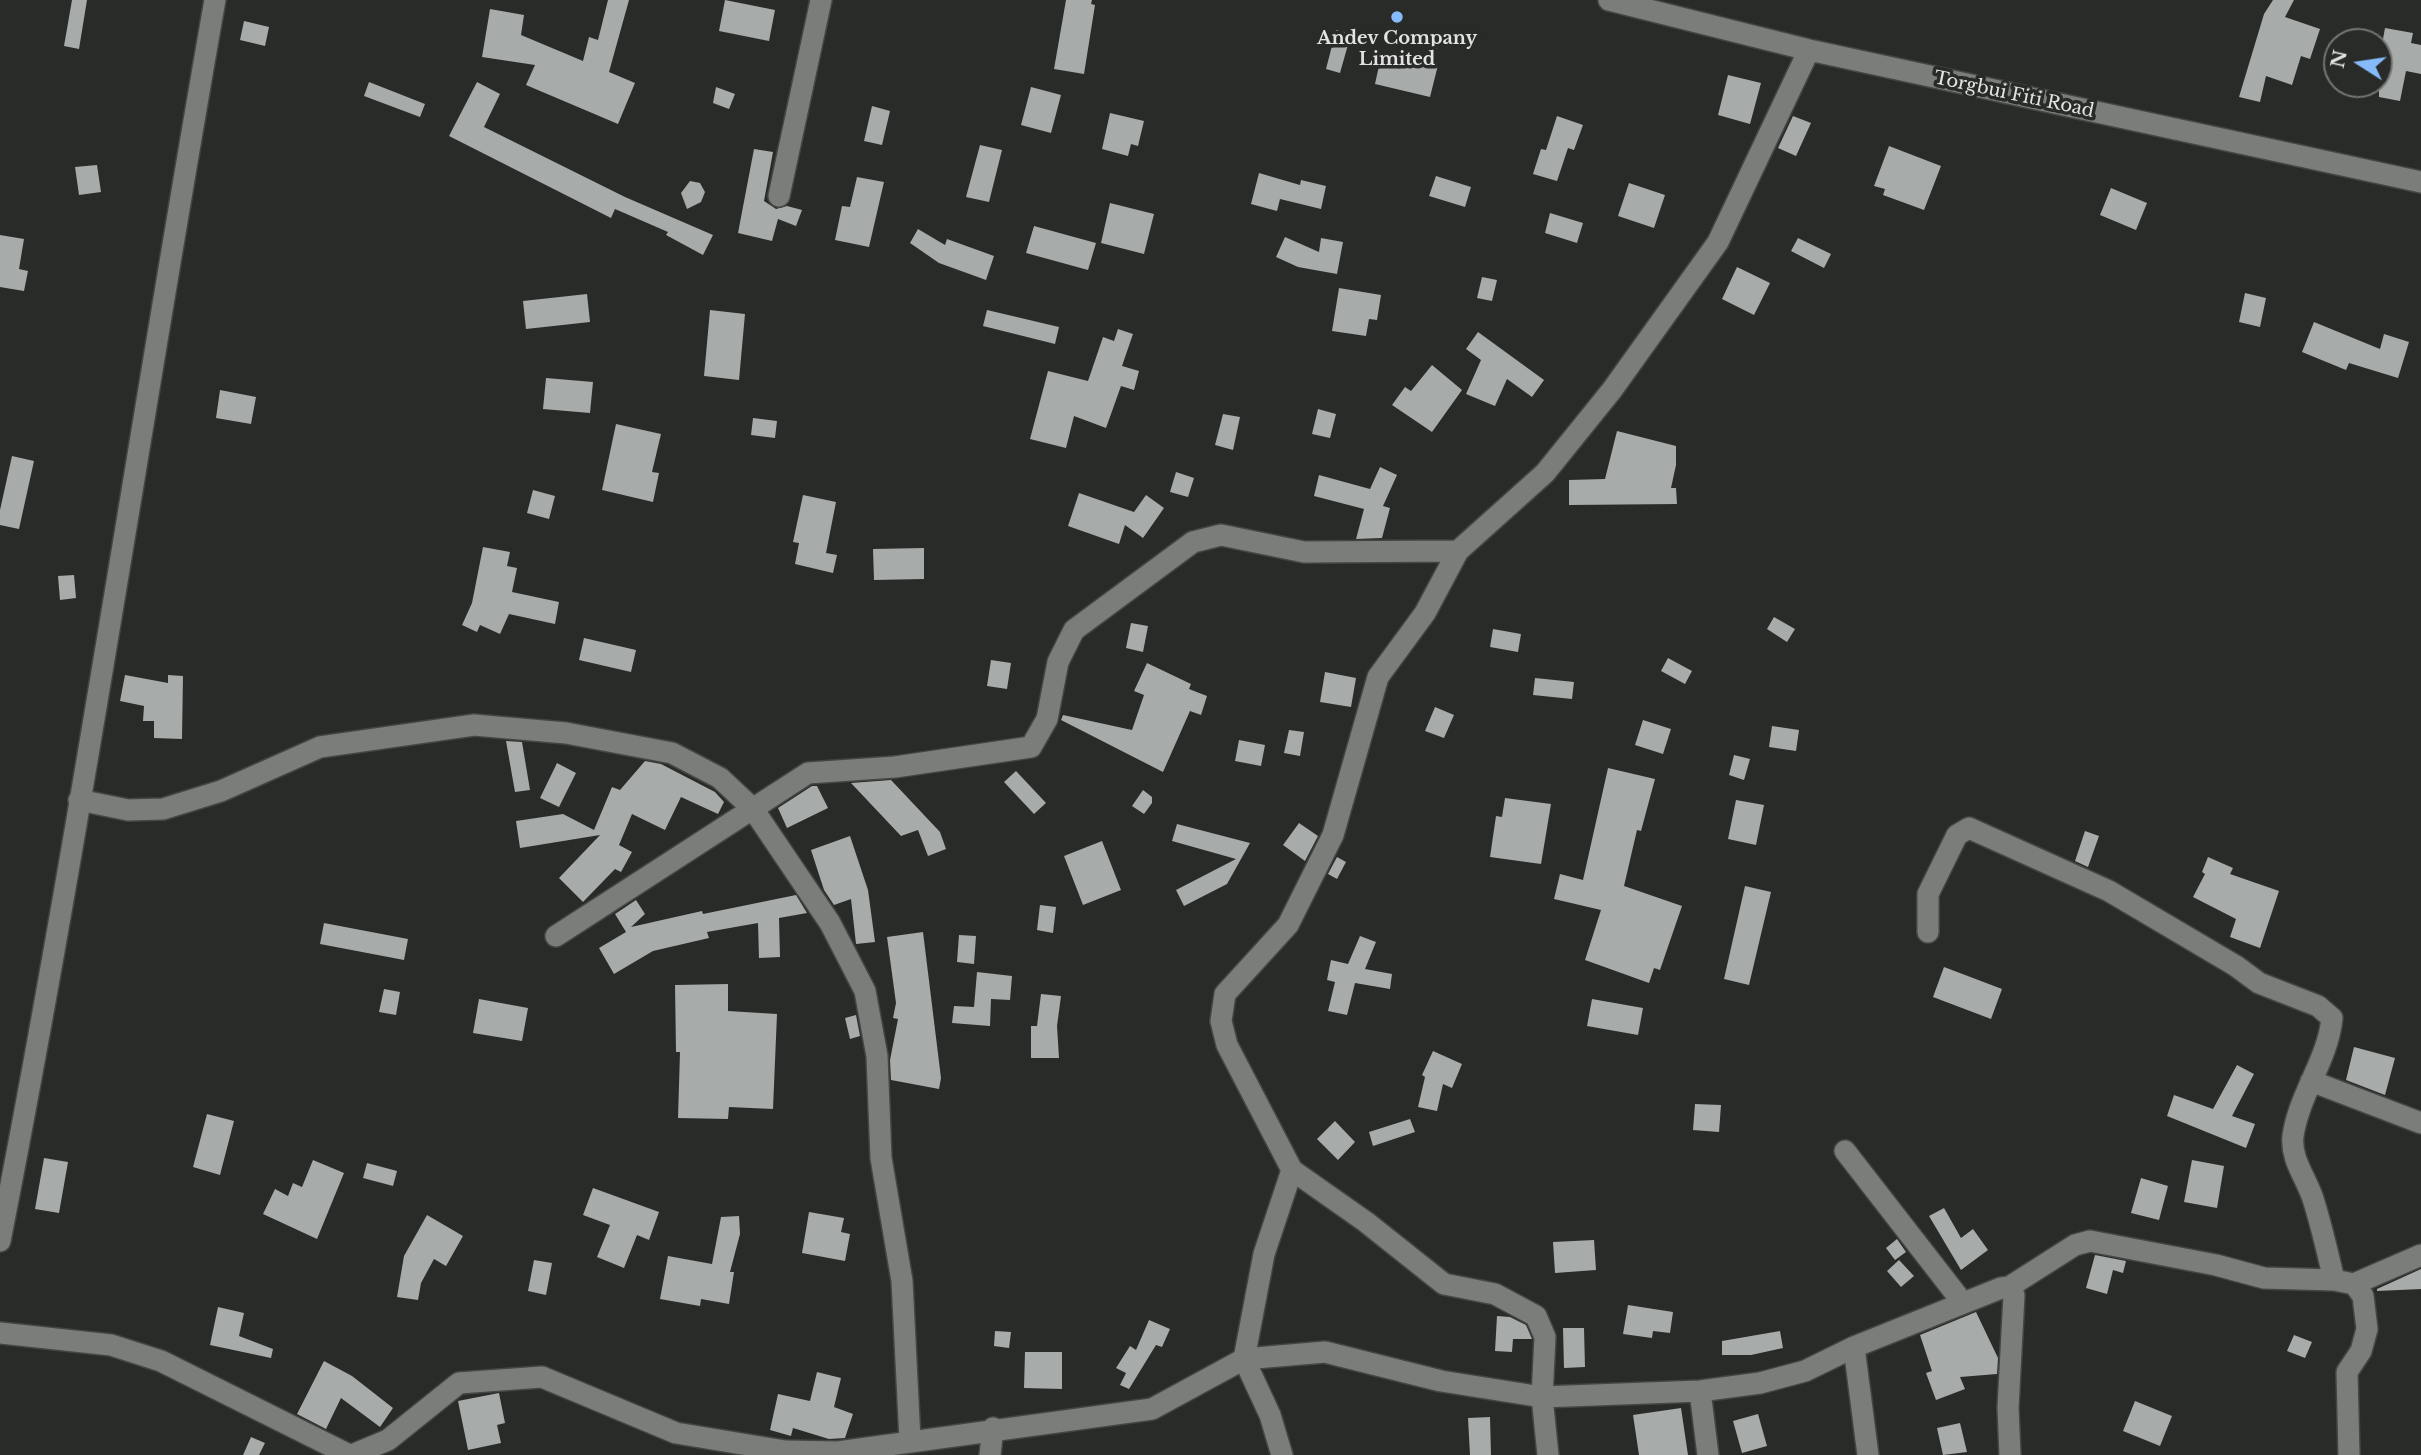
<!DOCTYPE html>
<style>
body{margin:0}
#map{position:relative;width:2421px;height:1455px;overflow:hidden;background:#292b29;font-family:"Libre Baskerville",serif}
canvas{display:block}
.north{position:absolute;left:2323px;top:28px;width:70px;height:70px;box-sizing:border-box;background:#292b29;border:2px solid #737573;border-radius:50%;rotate:282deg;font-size:19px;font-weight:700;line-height:28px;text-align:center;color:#e2e3e2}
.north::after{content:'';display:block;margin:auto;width:24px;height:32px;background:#85bbfb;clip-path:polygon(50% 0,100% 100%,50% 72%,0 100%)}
</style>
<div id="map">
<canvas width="2421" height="1455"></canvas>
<div class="north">N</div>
</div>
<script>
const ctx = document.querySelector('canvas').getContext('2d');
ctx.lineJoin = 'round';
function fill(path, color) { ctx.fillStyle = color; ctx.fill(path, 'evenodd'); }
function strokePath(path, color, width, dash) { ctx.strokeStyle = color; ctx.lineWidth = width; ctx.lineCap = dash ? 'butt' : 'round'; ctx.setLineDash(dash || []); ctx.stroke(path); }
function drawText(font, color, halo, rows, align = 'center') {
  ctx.font = font + ' "Libre Baskerville",serif'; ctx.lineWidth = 7; ctx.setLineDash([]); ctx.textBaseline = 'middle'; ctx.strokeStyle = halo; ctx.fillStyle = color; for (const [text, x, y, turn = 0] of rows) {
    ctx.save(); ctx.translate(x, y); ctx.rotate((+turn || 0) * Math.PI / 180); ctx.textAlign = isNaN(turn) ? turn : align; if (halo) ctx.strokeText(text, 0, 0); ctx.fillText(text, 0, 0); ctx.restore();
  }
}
fill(new Path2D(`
 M 72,0 L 87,0 L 79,49 L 64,46 Z
 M 608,0 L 629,0 L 609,72 L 635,83 L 618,124 L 526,85 L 535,65 L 482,57 L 490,9 L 524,15 L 521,35 L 583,61 L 589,37 L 598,40 Z
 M 725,0 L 775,10 L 769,41 L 719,31 Z
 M 1066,0 L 1092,0 L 1091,4 L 1095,5 L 1084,74 L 1054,69 Z
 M 2273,0 L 2294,0 L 2285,17 L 2320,29 L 2310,59 L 2301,56 L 2292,85 L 2266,76 L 2260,102 L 2239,97 L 2264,14 Z
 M 244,21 L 269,27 L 265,46 L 240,40 Z
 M 2385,28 L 2413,33 L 2411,43 L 2421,45 L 2421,74 L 2406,71 L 2400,101 L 2379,97 L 2379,61 Z
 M 1336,30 L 1351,34 L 1340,73 L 1326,69 Z
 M 1382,52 L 1438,65 L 1430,97 L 1375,84 Z
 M 1728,75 L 1761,83 L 1750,124 L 1718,115 Z
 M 369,82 L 425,104 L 420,117 L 364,96 Z
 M 477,82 L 500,94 L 484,127 L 625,197 L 713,235 L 703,255 L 666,235 L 668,232 L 615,209 L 611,218 L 449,136 Z
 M 716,87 L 735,94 L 729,109 L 713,103 Z
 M 1031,87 L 1061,95 L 1051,133 L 1021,125 Z
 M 872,106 L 890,111 L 882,145 L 864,141 Z
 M 1110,113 L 1144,121 L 1138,146 L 1131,144 L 1128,156 L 1102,149 Z
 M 1557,116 L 1583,125 L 1574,150 L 1568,148 L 1557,181 L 1533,174 L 1541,149 L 1546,150 Z
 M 1793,116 L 1811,123 L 1796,156 L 1778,148 Z
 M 980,145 L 1002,150 L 989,202 L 966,197 Z
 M 1889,146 L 1941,166 L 1924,210 L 1883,195 L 1885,189 L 1874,186 Z
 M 754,149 L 773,152 L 764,201 L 776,209 L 787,206 L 802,210 L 796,226 L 778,219 L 772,241 L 738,233 Z
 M 97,165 L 101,192 L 79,195 L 75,167 Z
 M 1259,173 L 1300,185 L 1301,180 L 1326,186 L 1321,209 L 1280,199 L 1277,211 L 1251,204 Z
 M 1436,176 L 1471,187 L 1465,207 L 1429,196 Z
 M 857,177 L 884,182 L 869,247 L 835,240 L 842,206 L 850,207 Z
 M 690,181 L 700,183 L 705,192 L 701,202 L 687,209 L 681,193 Z
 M 1629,183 L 1665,195 L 1654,228 L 1618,216 Z
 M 2111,188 L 2147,203 L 2136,230 L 2100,215 Z
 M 1110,203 L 1154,214 L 1144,254 L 1101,243 Z
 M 1550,213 L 1583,223 L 1577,243 L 1545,233 Z
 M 1034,226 L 1096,243 L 1088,270 L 1026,253 Z
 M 918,229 L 945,245 L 947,239 L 994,256 L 986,280 L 939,263 L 910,243 Z
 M 0,235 L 24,239 L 19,269 L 28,271 L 24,291 L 0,287 Z
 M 1285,237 L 1319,252 L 1321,238 L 1343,242 L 1337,274 L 1298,267 L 1276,257 Z
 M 1798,238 L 1831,254 L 1824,268 L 1791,251 Z
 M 1737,267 L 1770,283 L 1754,315 L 1722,299 Z
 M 1482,277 L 1497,280 L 1492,301 L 1477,298 Z
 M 1339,288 L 1381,295 L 1377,320 L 1369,319 L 1366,336 L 1332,331 Z
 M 2245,293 L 2266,298 L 2260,327 L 2239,322 Z
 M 587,294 L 590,322 L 526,329 L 523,301 Z
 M 710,310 L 745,314 L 739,380 L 704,376 Z
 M 987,310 L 1059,327 L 1055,344 L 983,326 Z
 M 2314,322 L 2380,349 L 2384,334 L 2409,342 L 2398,378 L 2349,363 L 2346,370 L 2302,352 Z
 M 1118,329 L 1133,334 L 1122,366 L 1139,371 L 1134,390 L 1121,386 L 1106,428 L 1074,416 L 1066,448 L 1030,439 L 1048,371 L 1088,381 L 1103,337 L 1114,341 Z
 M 1478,332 L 1544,380 L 1532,397 L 1507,379 L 1495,406 L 1466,394 L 1481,360 L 1466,349 Z
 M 1432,365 L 1462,390 L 1432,432 L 1392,405 L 1405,387 L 1411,391 Z
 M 546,378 L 593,382 L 590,413 L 543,409 Z
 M 220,390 L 256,397 L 251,424 L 216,418 Z
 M 1318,409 L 1336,414 L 1330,438 L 1312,434 Z
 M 1223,414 L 1240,417 L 1233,450 L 1215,445 Z
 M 753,418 L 777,421 L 775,438 L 751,435 Z
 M 616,424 L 661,434 L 652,472 L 659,473 L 653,502 L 602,490 Z
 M 1617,431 L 1676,446 L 1676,465 L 1671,488 L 1676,488 L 1677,504 L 1569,505 L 1569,480 L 1605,479 Z
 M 12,456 L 34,461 L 19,529 L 0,525 L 0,510 Z
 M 1380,467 L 1397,475 L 1383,506 L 1390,508 L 1382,538 L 1356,539 L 1364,509 L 1314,496 L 1319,475 L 1370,489 Z
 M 1176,472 L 1194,478 L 1188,497 L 1170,492 Z
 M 533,490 L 555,496 L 549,519 L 527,513 Z
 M 1079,493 L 1134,512 L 1146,495 L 1164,508 L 1143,538 L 1125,525 L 1119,544 L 1068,526 Z
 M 803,495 L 836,502 L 826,553 L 837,555 L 833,573 L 795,564 L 799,543 L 793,542 Z
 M 483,547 L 510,552 L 507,566 L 517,568 L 512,592 L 559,602 L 555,624 L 509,614 L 500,634 L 480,625 L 477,632 L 462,625 L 472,603 Z
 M 924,548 L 924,579 L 874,580 L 873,549 Z
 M 74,575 L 76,598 L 60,600 L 58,576 Z
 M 1774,617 L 1795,629 L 1787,642 L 1767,629 Z
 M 1131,623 L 1148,626 L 1143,652 L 1126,648 Z
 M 1493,629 L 1521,634 L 1518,652 L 1490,647 Z
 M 584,638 L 636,650 L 631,672 L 579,660 Z
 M 1668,658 L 1692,671 L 1685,684 L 1661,671 Z
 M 991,660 L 1011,663 L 1007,689 L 987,686 Z
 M 1147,663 L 1191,684 L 1189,689 L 1207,696 L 1201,715 L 1190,711 L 1163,772 L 1061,720 L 1063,715 L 1132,730 L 1144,695 L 1134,691 Z
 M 1325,672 L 1356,678 L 1351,707 L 1320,702 Z
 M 125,675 L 168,683 L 168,675 L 183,676 L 182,739 L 154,738 L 154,721 L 143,721 L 144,706 L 120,701 Z
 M 1535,678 L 1574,682 L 1572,699 L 1533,695 Z
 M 1435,707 L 1454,715 L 1444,738 L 1425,731 Z
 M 1643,720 L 1671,729 L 1663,754 L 1635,745 Z
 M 1772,726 L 1799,730 L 1796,751 L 1769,747 Z
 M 1289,730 L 1304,732 L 1300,756 L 1284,753 Z
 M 1239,740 L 1265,745 L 1261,766 L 1235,761 Z
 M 506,741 L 522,742 L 530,790 L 515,792 Z
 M 1734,755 L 1750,759 L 1744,780 L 1729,775 Z
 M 645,761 L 661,764 L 715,792 L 724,802 L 718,814 L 681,797 L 665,830 L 632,814 L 619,845 L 632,852 L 621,872 L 615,869 L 583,902 L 559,878 L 600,835 L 520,848 L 516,821 L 563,814 L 594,830 L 612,787 L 620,790 Z
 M 557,763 L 576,773 L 559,807 L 540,798 Z
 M 1608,768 L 1655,779 L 1641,831 L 1637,830 L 1624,886 L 1682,906 L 1660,970 L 1654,968 L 1649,983 L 1585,960 L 1601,910 L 1554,899 L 1560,874 L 1583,880 Z
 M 1016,771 L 1046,803 L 1034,814 L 1004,782 Z
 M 891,780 L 940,832 L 946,849 L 928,856 L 918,830 L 901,836 L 851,783 Z
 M 812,786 L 817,786 L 828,808 L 787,828 L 778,808 Z
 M 1143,790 L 1152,797 L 1152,803 L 1144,814 L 1132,806 Z
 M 1505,798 L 1551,804 L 1541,864 L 1490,857 L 1496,816 L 1502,817 Z
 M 1736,800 L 1764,805 L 1756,845 L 1728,839 Z
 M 1299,823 L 1318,836 L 1305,861 L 1283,845 Z
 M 1177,824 L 1250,843 L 1227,884 L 1184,906 L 1176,890 L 1236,859 L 1172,841 Z
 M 2085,831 L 2099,836 L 2088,867 L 2075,861 Z
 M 850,836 L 868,890 L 875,942 L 856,944 L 851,899 L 834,905 L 824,890 L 811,850 Z
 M 1102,841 L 1121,890 L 1083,905 L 1064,856 Z
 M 1337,857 L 1346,862 L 1337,879 L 1328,874 Z
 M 2208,857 L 2233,868 L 2230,874 L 2279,891 L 2260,948 L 2230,937 L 2236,919 L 2193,897 L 2205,874 L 2202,872 Z
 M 1745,886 L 1771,892 L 1749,985 L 1724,979 Z
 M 796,895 L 807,913 L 779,918 L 780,957 L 759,958 L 758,923 L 707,932 L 709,938 L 653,951 L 614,974 L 599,948 L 626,932 L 615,914 L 636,900 L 645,914 L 631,927 L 702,911 L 703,914 Z
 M 1040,905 L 1056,907 L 1053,933 L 1037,930 Z
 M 324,923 L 408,939 L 404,960 L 320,944 Z
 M 923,932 L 941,1078 L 939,1089 L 891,1080 L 890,1060 L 898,1019 L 893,1018 L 896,1003 L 887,937 Z
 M 959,935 L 976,936 L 974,964 L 957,962 Z
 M 1360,936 L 1376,942 L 1365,969 L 1392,974 L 1390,989 L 1355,983 L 1347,1015 L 1328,1011 L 1335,982 L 1327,980 L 1331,960 L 1348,964 Z
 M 1944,967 L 2002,989 L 1991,1019 L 1933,997 Z
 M 977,972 L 1012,976 L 1010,1000 L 991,999 L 990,1026 L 952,1023 L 954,1006 L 974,1007 Z
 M 728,984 L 728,1011 L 777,1014 L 773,1109 L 729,1107 L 728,1119 L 678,1118 L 680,1052 L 676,1052 L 675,985 Z
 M 384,989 L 400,992 L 396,1015 L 379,1012 Z
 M 1041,994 L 1061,996 L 1057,1026 L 1059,1058 L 1031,1058 L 1031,1026 L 1037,1026 Z
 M 479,999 L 528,1008 L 522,1041 L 473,1033 Z
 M 1592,999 L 1643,1008 L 1638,1035 L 1587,1026 Z
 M 856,1015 L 860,1036 L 850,1039 L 845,1018 Z
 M 2354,1047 L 2395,1058 L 2385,1095 L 2346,1080 Z
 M 1433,1051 L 1462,1064 L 1452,1088 L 1443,1084 L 1437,1111 L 1418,1107 L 1425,1077 L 1422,1075 Z
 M 2237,1065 L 2254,1074 L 2232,1116 L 2255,1124 L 2246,1148 L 2167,1116 L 2174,1095 L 2213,1109 Z
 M 1695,1104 L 1721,1105 L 1719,1132 L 1693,1130 Z
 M 207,1114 L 234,1121 L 220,1175 L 193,1167 Z
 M 1410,1119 L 1415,1132 L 1373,1146 L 1369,1132 Z
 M 1335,1121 L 1355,1142 L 1338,1160 L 1317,1139 Z
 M 44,1158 L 68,1162 L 59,1213 L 35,1209 Z
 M 313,1160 L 344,1173 L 317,1239 L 263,1214 L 275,1189 L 288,1196 L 293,1183 L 302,1187 Z
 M 2192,1160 L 2224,1166 L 2217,1208 L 2184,1202 Z
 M 367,1163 L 397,1171 L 393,1186 L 363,1178 Z
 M 2141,1178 L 2168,1186 L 2159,1220 L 2131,1213 Z
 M 593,1188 L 659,1212 L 649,1240 L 637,1235 L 624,1268 L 597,1257 L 610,1225 L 583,1215 Z
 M 1944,1208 L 1961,1238 L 1973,1229 L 1988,1250 L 1961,1270 L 1929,1216 Z
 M 809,1212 L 844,1218 L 841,1232 L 850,1234 L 845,1261 L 802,1253 Z
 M 427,1215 L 463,1236 L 446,1266 L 434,1259 L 421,1283 L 418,1300 L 397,1297 L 404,1256 Z
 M 739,1216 L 740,1234 L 730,1272 L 734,1272 L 729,1304 L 701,1299 L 700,1306 L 660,1299 L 668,1256 L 712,1264 L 721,1217 Z
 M 1897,1239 L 1906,1252 L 1895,1260 L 1886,1248 Z
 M 1594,1240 L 1596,1270 L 1555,1273 L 1553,1242 Z
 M 2095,1255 L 2126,1261 L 2123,1273 L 2113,1270 L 2107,1294 L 2086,1288 Z
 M 534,1260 L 552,1263 L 546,1295 L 528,1291 Z
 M 1899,1260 L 1914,1276 L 1901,1287 L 1887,1271 Z
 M 2421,1269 L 2421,1289 L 2377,1291 L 2377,1289 Z
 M 1628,1305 L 1673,1312 L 1670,1333 L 1653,1331 L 1652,1338 L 1623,1334 Z
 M 218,1307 L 244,1313 L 239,1336 L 273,1349 L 271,1358 L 210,1345 Z
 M 1976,1312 L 1998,1358 L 1997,1374 L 1960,1377 L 1965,1389 L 1936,1400 L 1926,1373 L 1932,1371 L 1920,1335 Z
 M 1497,1316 L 1510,1317 L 1526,1325 L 1532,1339 L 1513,1339 L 1512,1352 L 1495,1351 Z
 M 1149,1320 L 1170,1329 L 1162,1347 L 1156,1345 L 1129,1389 L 1120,1385 L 1126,1373 L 1116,1368 L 1130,1346 L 1136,1350 Z
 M 1563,1328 L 1584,1328 L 1585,1367 L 1564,1368 Z
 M 995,1331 L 1011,1332 L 1009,1348 L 994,1346 Z
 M 1780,1331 L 1783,1348 L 1751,1355 L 1722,1355 L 1722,1341 Z
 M 2294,1335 L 2312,1342 L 2305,1358 L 2287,1351 Z
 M 1025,1352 L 1062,1352 L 1062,1389 L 1024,1388 Z
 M 324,1361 L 352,1376 L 393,1408 L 380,1427 L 341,1398 L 326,1429 L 297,1414 Z
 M 817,1372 L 841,1378 L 834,1407 L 853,1414 L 845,1438 L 829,1439 L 793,1428 L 791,1436 L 770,1430 L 778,1394 L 810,1401 Z
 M 499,1393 L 505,1423 L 497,1425 L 501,1443 L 468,1450 L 458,1401 Z
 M 2135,1401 L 2172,1416 L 2160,1446 L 2123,1431 Z
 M 1681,1408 L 1688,1455 L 1639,1455 L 1633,1415 Z
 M 1758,1414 L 1767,1446 L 1742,1453 L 1733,1421 Z
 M 1490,1417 L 1491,1455 L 1470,1455 L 1468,1418 Z
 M 1960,1423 L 1967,1452 L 1943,1455 L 1937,1428 Z
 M 251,1437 L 265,1443 L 259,1455 L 243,1455 Z`), '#a7aba9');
const minor = new Path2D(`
 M 1609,0 L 1809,50 L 2421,182
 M 779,196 L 821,0
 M 79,800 L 128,810 L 163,809 L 221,791 L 320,747 L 474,725 L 566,733 L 672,753 L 720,778 L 753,809 L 830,923 L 865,991 L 877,1056 L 881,1158 L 902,1281 L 910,1440
 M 1928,932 L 1928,894 L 1957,835 L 1969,828 L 2109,891 L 2236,966 L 2259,983 L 2318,1006 L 2332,1018 C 2328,1060 2299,1094 2293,1136 C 2290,1160 2308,1180 2314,1202 C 2322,1228 2328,1254 2334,1280
 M 556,936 L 808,773 L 895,767 L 1031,747 L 1047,719 L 1058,662 L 1074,630 L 1193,542 L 1221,535 L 1304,552 L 1458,551 L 1545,473 L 1612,390 L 1718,242 L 1809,50
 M 2311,1081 L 2421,1123
 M 1845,1151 L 1963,1303
 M 1292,1170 L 1366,1222 L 1444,1284 L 1495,1294 L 1536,1316 L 1545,1337 L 1542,1397 L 1548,1455
 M 0,1241 C 81,829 142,413 215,0
 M 2354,1284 L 2421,1255
 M 2009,1287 L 2075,1245 L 2090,1241 L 2216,1265 L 2264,1278 L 2334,1280 L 2354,1284 L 2363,1296 L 2367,1329 L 2361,1351 L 2347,1372 L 2349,1455
 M 0,1333 L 111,1345 L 161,1361 L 349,1455
 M 1854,1347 L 1868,1455
 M 1700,1391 L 1708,1455
 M 352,1455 L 388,1440 L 459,1383 L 542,1377 L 676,1433 L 785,1451 L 838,1452 L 1152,1409 L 1244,1359 L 1264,1254 L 1292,1170 L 1227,1045 L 1221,1021 L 1225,994 L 1288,925 L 1333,835 L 1378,677 L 1425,613 L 1458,551
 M 990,1455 L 993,1428
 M 1282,1455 L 1270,1415 L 1244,1359 L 1325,1352 L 1441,1381 L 1542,1397 L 1700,1391 L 1760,1383 L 1805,1371 L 1854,1347 L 2001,1288 L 2009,1287 L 2014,1295 L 2008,1408 L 2010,1455`);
strokePath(minor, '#444644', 24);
strokePath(minor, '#7b7d7a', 21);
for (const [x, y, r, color] of [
 [1397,17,7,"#85bbfb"]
]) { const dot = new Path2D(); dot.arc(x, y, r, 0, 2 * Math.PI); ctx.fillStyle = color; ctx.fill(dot); strokePath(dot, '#292b29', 2.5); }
drawText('bold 18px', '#e2e3e2', '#292b29', [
 ["Andev Company",1397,39],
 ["Limited",1397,60]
]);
drawText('18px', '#e2e3e2', '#292b29', [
 ["Torgbui Fiti Road",2014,95,12]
]);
</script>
